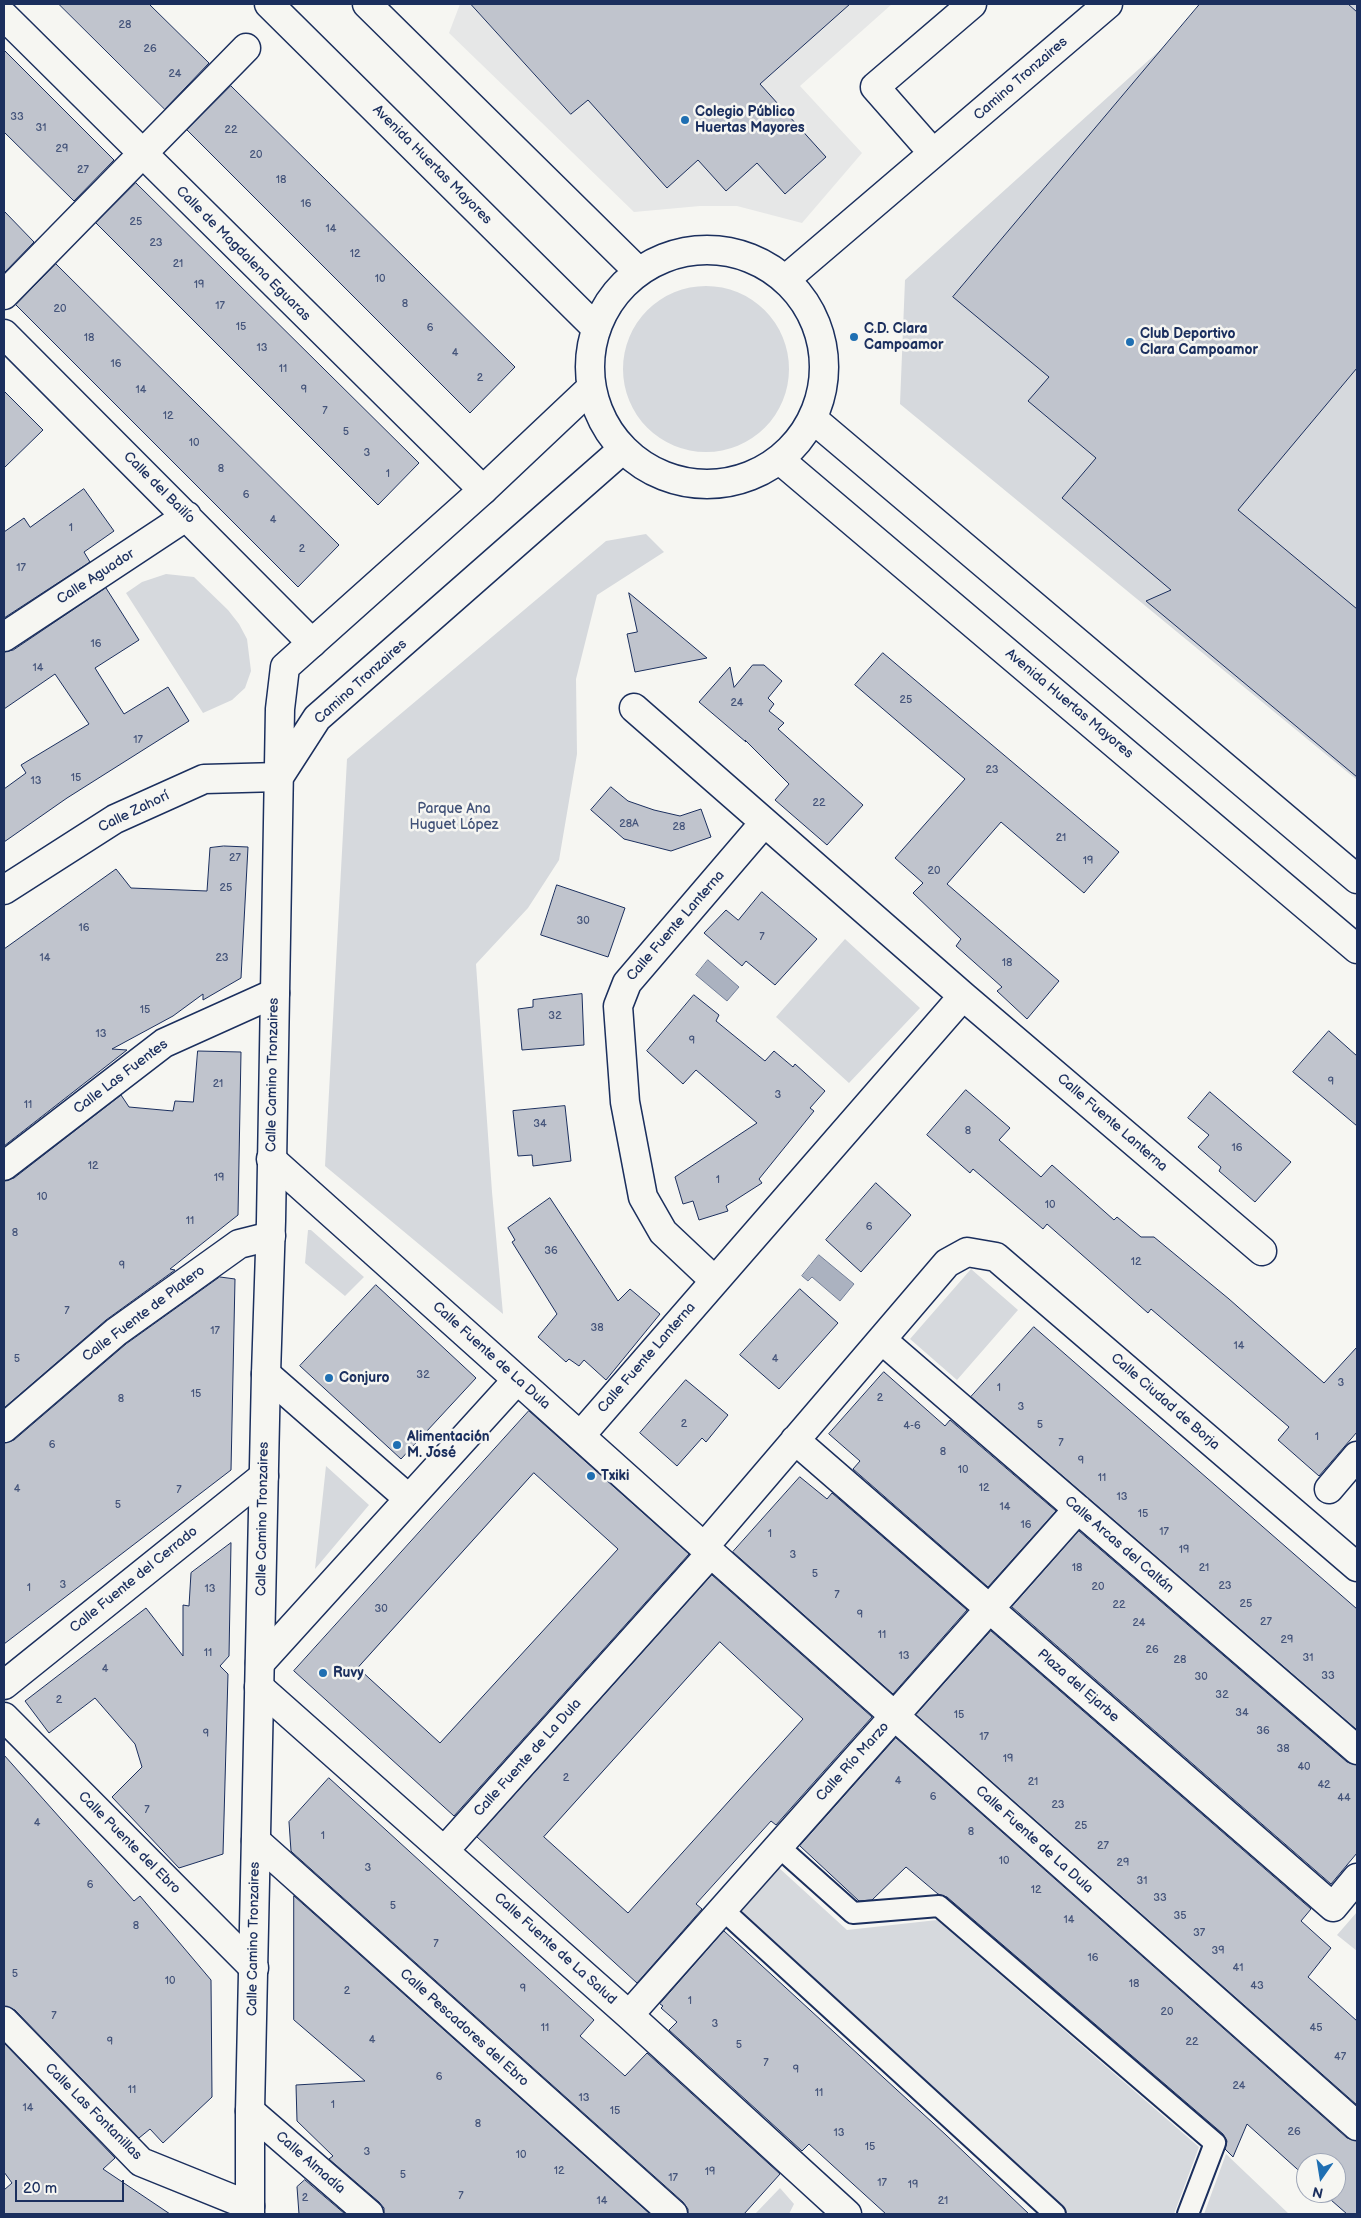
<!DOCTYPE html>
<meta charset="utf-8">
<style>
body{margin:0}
#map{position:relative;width:1361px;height:2218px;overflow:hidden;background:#f6f6f2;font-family:"Balsamiq Sans",sans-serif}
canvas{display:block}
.frame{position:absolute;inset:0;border:5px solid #1b2f5e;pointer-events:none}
.north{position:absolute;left:1296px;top:2153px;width:50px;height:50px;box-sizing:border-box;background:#f6f6f2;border:1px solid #9ea6b7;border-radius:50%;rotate:193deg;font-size:14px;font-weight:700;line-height:20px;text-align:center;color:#1b2f5e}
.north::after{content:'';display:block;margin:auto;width:18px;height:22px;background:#1f6fb2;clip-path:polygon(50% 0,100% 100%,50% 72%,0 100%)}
.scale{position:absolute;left:15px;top:2180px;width:109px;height:22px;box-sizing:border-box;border:2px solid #1b2f5e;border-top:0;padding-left:6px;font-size:15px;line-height:18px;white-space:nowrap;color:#1b2f5e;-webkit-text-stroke:4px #f6f6f2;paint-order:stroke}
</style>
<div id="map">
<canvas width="1361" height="2218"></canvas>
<div class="frame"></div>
<div class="north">N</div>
<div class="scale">20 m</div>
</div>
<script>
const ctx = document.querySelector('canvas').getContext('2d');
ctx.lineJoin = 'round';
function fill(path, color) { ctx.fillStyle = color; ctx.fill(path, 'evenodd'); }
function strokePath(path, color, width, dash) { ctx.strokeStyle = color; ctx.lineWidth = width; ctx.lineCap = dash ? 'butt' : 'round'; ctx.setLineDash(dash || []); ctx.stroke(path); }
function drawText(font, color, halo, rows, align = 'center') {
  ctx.font = font + ' "Balsamiq Sans",sans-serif'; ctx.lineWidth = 5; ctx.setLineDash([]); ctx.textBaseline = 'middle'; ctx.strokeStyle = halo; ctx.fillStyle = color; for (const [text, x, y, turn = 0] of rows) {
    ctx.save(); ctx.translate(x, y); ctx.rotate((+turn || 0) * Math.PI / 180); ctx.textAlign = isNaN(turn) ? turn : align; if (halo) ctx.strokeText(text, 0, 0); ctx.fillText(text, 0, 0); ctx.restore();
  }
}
fill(new Path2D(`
 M 460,4 L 892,4 L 800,86 L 862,153 L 802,223 L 737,206 L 700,206 L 634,212 L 449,33 Z`), '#e6e7e7');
fill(new Path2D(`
 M 1211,4 L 1357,4 L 1357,780 L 900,404 L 905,280 Z
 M623 369a83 83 0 1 1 166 0a83 83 0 1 1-166 0Z
 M 646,534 L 664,552 L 597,595 L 576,679 L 577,754 L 559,860 L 528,908 L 476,964 L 492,1192 L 503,1314 L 325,1166 L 347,759 L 606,541 Z
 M 166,574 L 194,577 L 228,610 L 239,624 L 247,639 L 251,671 L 245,688 L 232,700 L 203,713 L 126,593 L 142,582 Z
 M 845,939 L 920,1008 L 849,1083 L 776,1017 Z
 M 308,1230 L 311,1230 L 364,1277 L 345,1296 L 305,1263 Z
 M 971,1269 L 1018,1310 L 957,1380 L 910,1339 Z
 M 326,1466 L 369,1505 L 315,1569 Z
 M 778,1867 L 847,1930 L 937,1920 L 1199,2147 L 1174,2214 L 1067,2214 L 739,1908 Z
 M 1357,1912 L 1357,1951 L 1337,1935 Z
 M 1226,2154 L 1289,2214 L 1204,2214 Z
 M 780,2188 L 794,2204 L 789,2214 L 755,2214 Z`), '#d6d9dd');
const water = new Path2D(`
 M 708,960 L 739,987 L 727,1001 L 696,975 Z
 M 819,1255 L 854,1284 L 840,1301 L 812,1277 L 808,1281 L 802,1276 Z`);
fill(water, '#abb2c0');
strokePath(water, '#717e99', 1);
const building = new Path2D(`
 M 59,4 L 149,4 L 209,63 L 165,109 Z
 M 471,4 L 850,4 L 760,84 L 826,157 L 785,194 L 757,163 L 726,191 L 698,160 L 667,188 L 588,100 L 571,114 Z
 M 1200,4 L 1348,4 L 1357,12 L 1357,368 L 1238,510 L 1357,609 L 1357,777 L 1146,601 L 1171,590 L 1062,498 L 1096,458 L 1028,401 L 1049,377 L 953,297 Z
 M 4,50 L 114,160 L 74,201 L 4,132 Z
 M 231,86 L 515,367 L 470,413 L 187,130 Z
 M 136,183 L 419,463 L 378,505 L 96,223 Z
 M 4,211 L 34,242 L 4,273 Z
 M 56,264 L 339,545 L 298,587 L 16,305 Z
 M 4,391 L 43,430 L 4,468 Z
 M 84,489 L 114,531 L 84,552 L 90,562 L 4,618 L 4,532 L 24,518 L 30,527 Z
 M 106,588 L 139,640 L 95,668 L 124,714 L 168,687 L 189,721 L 67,798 L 4,842 L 4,789 L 26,773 L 21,765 L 89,724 L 55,674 L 4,709 L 4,652 L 13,650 Z
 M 629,593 L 707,658 L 635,672 L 627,634 L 637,632 Z
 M 883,653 L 1119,852 L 1084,893 L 1001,822 L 947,884 L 1059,981 L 1027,1019 L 997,991 L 1002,987 L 956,946 L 961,939 L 913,893 L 923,883 L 895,858 L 965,779 L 855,685 Z
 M 753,665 L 764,665 L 782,681 L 768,698 L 774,704 L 769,711 L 784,723 L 778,729 L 863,805 L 827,845 L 775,800 L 789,784 L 745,740 L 746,742 L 699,702 L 730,667 L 734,687 Z
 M 611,787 L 628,801 L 654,810 L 680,816 L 701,809 L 711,837 L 671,851 L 624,839 L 591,810 Z
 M 224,846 L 248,847 L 241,978 L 203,1000 L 203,994 L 173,1016 L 112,1049 L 127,1050 L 4,1146 L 4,949 L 116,869 L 131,888 L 207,891 L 210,848 Z
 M 557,885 L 625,908 L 608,957 L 541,935 Z
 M 762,892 L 817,939 L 775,985 L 746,961 L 742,966 L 704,933 L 726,910 L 738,920 Z
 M 582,994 L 584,1045 L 522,1050 L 518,1009 L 533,1007 L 533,1000 Z
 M 694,995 L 719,1015 L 716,1021 L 765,1061 L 774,1051 L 793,1067 L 795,1064 L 825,1091 L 810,1108 L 814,1111 L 759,1179 L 762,1183 L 726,1206 L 728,1211 L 699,1220 L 693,1201 L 683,1204 L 675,1177 L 757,1123 L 696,1070 L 683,1084 L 647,1051 Z
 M 1329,1031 L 1357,1056 L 1357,1126 L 1293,1072 Z
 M 198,1051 L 241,1052 L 238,1215 L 170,1269 L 175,1270 L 106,1320 L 4,1408 L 4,1181 L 14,1178 L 121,1095 L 129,1107 L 173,1111 L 175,1101 L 193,1102 Z
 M 966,1090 L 1010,1128 L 999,1140 L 1041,1177 L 1052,1165 L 1114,1220 L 1117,1217 L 1141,1237 L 1154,1237 L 1229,1299 L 1324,1383 L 1357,1347 L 1357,1432 L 1319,1476 L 1278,1440 L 1289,1427 L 1151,1309 L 1148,1313 L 1047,1224 L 1043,1229 L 973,1169 L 970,1173 L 927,1135 Z
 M 1210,1092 L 1291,1162 L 1255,1202 L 1219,1171 L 1221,1167 L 1198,1147 L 1209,1135 L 1188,1118 Z
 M 565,1106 L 571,1161 L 533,1166 L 532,1155 L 518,1156 L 513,1111 Z
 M 876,1183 L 911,1215 L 861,1272 L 826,1240 Z
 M 550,1198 L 618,1301 L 630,1289 L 660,1314 L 606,1380 L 584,1360 L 579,1366 L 569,1359 L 566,1362 L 538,1337 L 557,1314 L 512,1242 L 515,1240 L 508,1228 Z
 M 220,1277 L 235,1279 L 231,1470 L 4,1644 L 4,1443 L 14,1440 L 126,1344 Z
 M 376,1285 L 476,1378 L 401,1459 L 300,1366 Z
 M 800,1289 L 838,1323 L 779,1389 L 740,1355 Z
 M 1034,1327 L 1357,1609 L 1357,1730 L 971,1397 Z
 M 884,1372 L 945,1426 L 950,1420 L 1056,1511 L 988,1587 L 853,1469 L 860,1461 L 829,1434 Z
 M 686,1380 L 728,1415 L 706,1442 L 702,1438 L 677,1466 L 640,1433 Z
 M 529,1411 L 689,1554 L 454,1816 L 294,1671 ZM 534,1473 L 618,1549 L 440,1743 L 358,1668 Z
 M 800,1477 L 827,1499 L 832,1493 L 967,1610 L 893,1694 L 733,1552 Z
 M 1079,1531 L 1347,1762 L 1357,1765 L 1357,1853 L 1331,1884 L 1012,1607 Z
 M 231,1543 L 229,1656 L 220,1666 L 228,1674 L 223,1854 L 179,1868 L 112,1797 L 142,1767 L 135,1744 L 95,1698 L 49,1733 L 25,1701 L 146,1608 L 183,1656 L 183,1605 L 189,1606 L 191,1573 Z
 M 712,1575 L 872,1717 L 776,1825 L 771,1821 L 696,1904 L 702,1909 L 637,1983 L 477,1837 ZM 720,1642 L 803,1719 L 628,1913 L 544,1837 Z
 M 991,1631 L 1311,1909 L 1301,1921 L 1331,1948 L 1308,1977 L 1357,2021 L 1357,2105 L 916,1715 Z
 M 896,1738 L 1347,2138 L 1357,2141 L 1357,2214 L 1347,2214 L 1323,2193 L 1336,2193 L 1336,2163 L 1306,2163 L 1306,2177 L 1247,2124 L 1233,2157 L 1225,2149 L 1227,2141 L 1223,2134 L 947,1897 L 938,1894 L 906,1867 L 872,1900 L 859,1901 L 800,1846 Z
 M 4,1755 L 134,1901 L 140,1896 L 211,1980 L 212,2097 L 163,2143 L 150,2129 L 139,2138 L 15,2010 L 4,2006 Z
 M 329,1778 L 594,2020 L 580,2036 L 625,2076 L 647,2053 L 780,2174 L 744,2214 L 688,2214 L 688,2209 L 683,2202 L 293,1853 L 291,1851 L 289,1822 Z
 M 294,1896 L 650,2214 L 384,2214 L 384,2208 L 379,2202 L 329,2159 L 333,2156 L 297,2121 L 296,2085 L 365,2081 L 294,2020 Z
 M 724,1931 L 946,2135 L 1029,2214 L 886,2214 L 809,2144 L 802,2151 L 669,2030 L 677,2022 L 661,2008 L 663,2006 L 660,2004 Z
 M 4,2043 L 115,2158 L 103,2169 L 170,2214 L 4,2214 L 4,2190 L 12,2183 L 4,2172 Z
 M 305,2180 L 345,2214 L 299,2214 L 297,2187 Z`);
fill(building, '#c0c4cd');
strokePath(building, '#1b2f5e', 1);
const lane = new Path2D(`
 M 778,1846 L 853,1913 L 939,1906 L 1215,2143 L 1188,2214
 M 722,1909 L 1055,2214`);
const street = new Path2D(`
 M 4,16 L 483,490
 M 933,153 L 875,87 L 972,4
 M 786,279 L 1108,4
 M 4,295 L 246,48
 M 4,334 L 312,643
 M 4,637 L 187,516
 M 634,708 L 963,996 L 1262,1251
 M 4,890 L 115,819 L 204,779 L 279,777
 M 271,1159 L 704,1547 L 1357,2126
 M 4,1166 L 164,1043 L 275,993
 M 715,1281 L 663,1232 L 643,1197 L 625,1102 L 618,1006 L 627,983 L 764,823
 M 882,1340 L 1357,1750
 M 266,1374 L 409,1499
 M 4,1428 L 116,1332 L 239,1244 L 271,1236
 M 580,1436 L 963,996
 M 795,1440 L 1333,1907 L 1357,1878
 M 1329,1489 L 1357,1456
 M 704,1547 L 947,1263 L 967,1252 L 996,1257 L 1357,1567
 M 260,1663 L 517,1380
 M 4,1685 L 264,1476
 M 259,1687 L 629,2015 L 847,2214
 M 4,1717 L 254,1968
 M 256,1841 L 673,2214
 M 444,1851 L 711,1553
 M 629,2015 L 1078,1509
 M 4,2021 L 141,2162 L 250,2206
 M 250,2111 L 369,2214`);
const secondary = new Path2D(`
 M 269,4 L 595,327
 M 367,4 L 638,271
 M590 367a117 117 0 1 1 234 0a117 117 0 1 1-234 0Z
 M 813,419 L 1357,879
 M 780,460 L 1357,949
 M 279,777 L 317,718 L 623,449
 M 250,2214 L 250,2111 L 266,1374 L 271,1221 L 280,709 L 285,667 L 483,490 L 591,388`);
strokePath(lane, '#1b2f5e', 24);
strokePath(street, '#1b2f5e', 31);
strokePath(secondary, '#1b2f5e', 31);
strokePath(lane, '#f6f6f2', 20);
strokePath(street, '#f6f6f2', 28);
strokePath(secondary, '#f6f6f2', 28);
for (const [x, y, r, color] of [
 [685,120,5,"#1f6fb2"],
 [854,337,5,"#1f6fb2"],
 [1130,342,5,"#1f6fb2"],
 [329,1378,5,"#1f6fb2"],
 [397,1445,5,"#1f6fb2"],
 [591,1476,5,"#1f6fb2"],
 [323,1673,5,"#1f6fb2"]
]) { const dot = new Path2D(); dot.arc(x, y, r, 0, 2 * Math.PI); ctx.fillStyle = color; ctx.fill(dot); strokePath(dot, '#f6f6f2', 2); }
drawText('11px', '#44547a', null, [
 ["28",125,25],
 ["26",150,49],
 ["24",175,74],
 ["33",17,117],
 ["31",41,128],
 ["22",231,130],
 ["29",62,149],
 ["20",256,155],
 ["27",83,170],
 ["18",281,180],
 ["16",306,204],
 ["25",136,222],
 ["14",331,229],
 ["23",156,243],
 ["12",355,254],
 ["21",178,264],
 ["10",380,279],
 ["19",199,285],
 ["8",405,304],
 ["17",220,306],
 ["20",60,309],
 ["15",241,327],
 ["6",430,328],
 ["18",89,338],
 ["13",262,348],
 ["4",455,353],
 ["16",116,364],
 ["11",283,369],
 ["2",480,378],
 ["14",141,390],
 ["9",304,390],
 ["7",325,411],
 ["12",168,416],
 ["5",346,432],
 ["10",194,443],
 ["3",367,453],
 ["8",221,469],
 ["1",388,474],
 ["6",246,495],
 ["4",273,520],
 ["1",71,528],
 ["2",302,549],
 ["17",21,568],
 ["16",96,644],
 ["14",38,668],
 ["25",906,700],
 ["24",737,703],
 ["17",138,740],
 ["23",992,770],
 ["15",76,778],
 ["13",36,781],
 ["22",819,803],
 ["28A",629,824],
 ["28",679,827],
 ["21",1061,838],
 ["27",235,858],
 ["19",1088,861],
 ["20",934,871],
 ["25",226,888],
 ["30",583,921],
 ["16",84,928],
 ["7",762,937],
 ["14",45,958],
 ["23",222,958],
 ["18",1007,963],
 ["15",145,1010],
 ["32",555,1016],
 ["13",101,1034],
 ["9",692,1041],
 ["9",1331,1082],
 ["21",218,1084],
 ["3",778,1095],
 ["11",28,1105],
 ["34",540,1124],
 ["8",968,1131],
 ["16",1237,1148],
 ["12",93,1166],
 ["19",219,1178],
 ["1",718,1180],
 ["10",42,1197],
 ["10",1050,1205],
 ["11",190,1221],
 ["6",869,1227],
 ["8",15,1233],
 ["36",551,1251],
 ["12",1136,1262],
 ["9",122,1266],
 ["7",67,1311],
 ["38",597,1328],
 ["17",215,1331],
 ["14",1239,1346],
 ["5",17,1359],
 ["4",775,1359],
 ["32",423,1375],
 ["3",1341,1383],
 ["1",999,1388],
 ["15",196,1394],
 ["2",880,1398],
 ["8",121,1399],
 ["3",1021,1407],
 ["2",684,1424],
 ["5",1040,1425],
 ["4-6",912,1426],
 ["1",1317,1437],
 ["7",1061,1443],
 ["6",52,1445],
 ["8",943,1452],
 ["9",1081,1461],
 ["10",963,1470],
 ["11",1102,1478],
 ["12",984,1488],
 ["4",17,1489],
 ["7",179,1490],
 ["13",1122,1497],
 ["5",118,1505],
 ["14",1005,1507],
 ["15",1143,1514],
 ["16",1026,1525],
 ["17",1164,1532],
 ["1",770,1534],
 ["19",1184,1550],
 ["3",793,1555],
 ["18",1077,1568],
 ["21",1204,1568],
 ["5",815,1574],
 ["3",63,1585],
 ["23",1225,1586],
 ["20",1098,1587],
 ["1",29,1588],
 ["13",210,1589],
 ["7",837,1595],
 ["25",1246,1604],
 ["22",1119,1605],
 ["30",381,1609],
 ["9",860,1615],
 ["27",1266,1622],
 ["24",1139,1623],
 ["11",882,1635],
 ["29",1287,1640],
 ["26",1152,1650],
 ["11",208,1653],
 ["13",904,1656],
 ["31",1308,1658],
 ["28",1180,1660],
 ["4",105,1669],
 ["33",1328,1676],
 ["30",1201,1677],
 ["32",1222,1695],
 ["2",59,1700],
 ["34",1242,1713],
 ["15",959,1715],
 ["36",1263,1731],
 ["9",206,1734],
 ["17",984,1737],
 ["38",1283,1749],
 ["19",1008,1759],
 ["40",1304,1767],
 ["2",566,1778],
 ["4",898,1781],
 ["21",1033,1782],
 ["42",1324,1785],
 ["6",933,1797],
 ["44",1344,1798],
 ["23",1058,1805],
 ["7",147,1810],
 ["4",37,1823],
 ["25",1081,1826],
 ["8",971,1832],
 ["1",323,1836],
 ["27",1103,1846],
 ["10",1004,1861],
 ["29",1123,1863],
 ["3",368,1868],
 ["31",1142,1881],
 ["6",90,1885],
 ["12",1036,1890],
 ["33",1160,1898],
 ["5",393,1906],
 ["35",1180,1916],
 ["14",1069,1920],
 ["8",136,1926],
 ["37",1199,1933],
 ["7",436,1944],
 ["39",1218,1951],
 ["16",1093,1958],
 ["41",1238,1968],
 ["5",15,1974],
 ["10",170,1981],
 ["18",1134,1984],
 ["43",1257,1986],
 ["9",523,1989],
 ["2",347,1991],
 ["1",690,2001],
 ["20",1167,2012],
 ["7",54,2016],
 ["3",715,2024],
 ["11",545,2028],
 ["45",1316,2028],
 ["4",372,2040],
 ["9",110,2042],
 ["22",1192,2042],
 ["5",739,2045],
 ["47",1340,2057],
 ["7",766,2063],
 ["9",796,2070],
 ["6",439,2077],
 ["24",1239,2086],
 ["11",132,2090],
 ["11",819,2093],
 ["13",584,2098],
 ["1",333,2105],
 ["14",28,2108],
 ["15",615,2111],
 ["8",478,2124],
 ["26",1294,2132],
 ["13",839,2133],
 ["15",870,2147],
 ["3",367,2152],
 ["10",521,2155],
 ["12",559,2171],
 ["19",710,2172],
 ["5",403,2175],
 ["17",673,2178],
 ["17",882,2183],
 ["19",913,2185],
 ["7",461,2196],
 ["2",305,2198],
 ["14",602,2201],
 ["21",943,2201]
]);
drawText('14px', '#1b2f5e', '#f6f6f2', [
 ["Camino Tronzaires",1021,79,-41],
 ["Avenida Huertas Mayores",432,165,45],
 ["Calle de Magdalena Eguaras",243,254,45],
 ["Calle del Bailío",159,488,45],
 ["Calle Aguador",96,577,-33],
 ["Camino Tronzaires",361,682,-42],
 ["Avenida Huertas Mayores",1069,704,40],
 ["Calle Zahorí",134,812,-26],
 ["Calle Fuente Lanterna",676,926,-49],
 ["Calle Camino Tronzaires",273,1075,-89],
 ["Calle Las Fuentes",121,1077,-37],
 ["Calle Fuente Lanterna",1112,1123,41],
 ["Calle Fuente de Platero",144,1314,-37],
 ["Calle Fuente de La Dula",491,1356,42],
 ["Calle Fuente Lanterna",647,1358,-49],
 ["Calle Ciudad de Borja",1165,1402,41],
 ["Calle Camino Tronzaires",263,1519,-89],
 ["Calle Arcas del Caltán",1119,1545,41],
 ["Calle Fuente del Cerrado",134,1580,-39],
 ["Plaza del Ejarbe",1078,1686,41],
 ["Calle Fuente de La Dula",528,1758,-48],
 ["Calle Río Marzo",853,1762,-48],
 ["Calle Fuente de La Dula",1034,1840,42],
 ["Calle Puente del Ebro",129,1843,45],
 ["Calle Camino Tronzaires",254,1939,-89],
 ["Calle Fuente de La Salud",555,1949,42],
 ["Calle Pescadores del Ebro",464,2028,42],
 ["Calle Las Fontanillas",93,2112,45],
 ["Calle Almadía",310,2163,41]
]);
drawText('bold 14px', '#1b2f5e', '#f6f6f2', [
 ["Colegio Público",695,112],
 ["Huertas Mayores",695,128],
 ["C.D. Clara",864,329],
 ["Campoamor",864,345],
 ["Club Deportivo",1140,334],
 ["Clara Campoamor",1140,350],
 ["Conjuro",339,1378],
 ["Alimentación",407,1437],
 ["M. José",407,1453],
 ["Txiki",601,1476],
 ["Ruvy",333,1673]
], 'left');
drawText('14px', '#405177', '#f6f6f2', [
 ["Parque Ana",454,809],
 ["Huguet López",454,825]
]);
</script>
